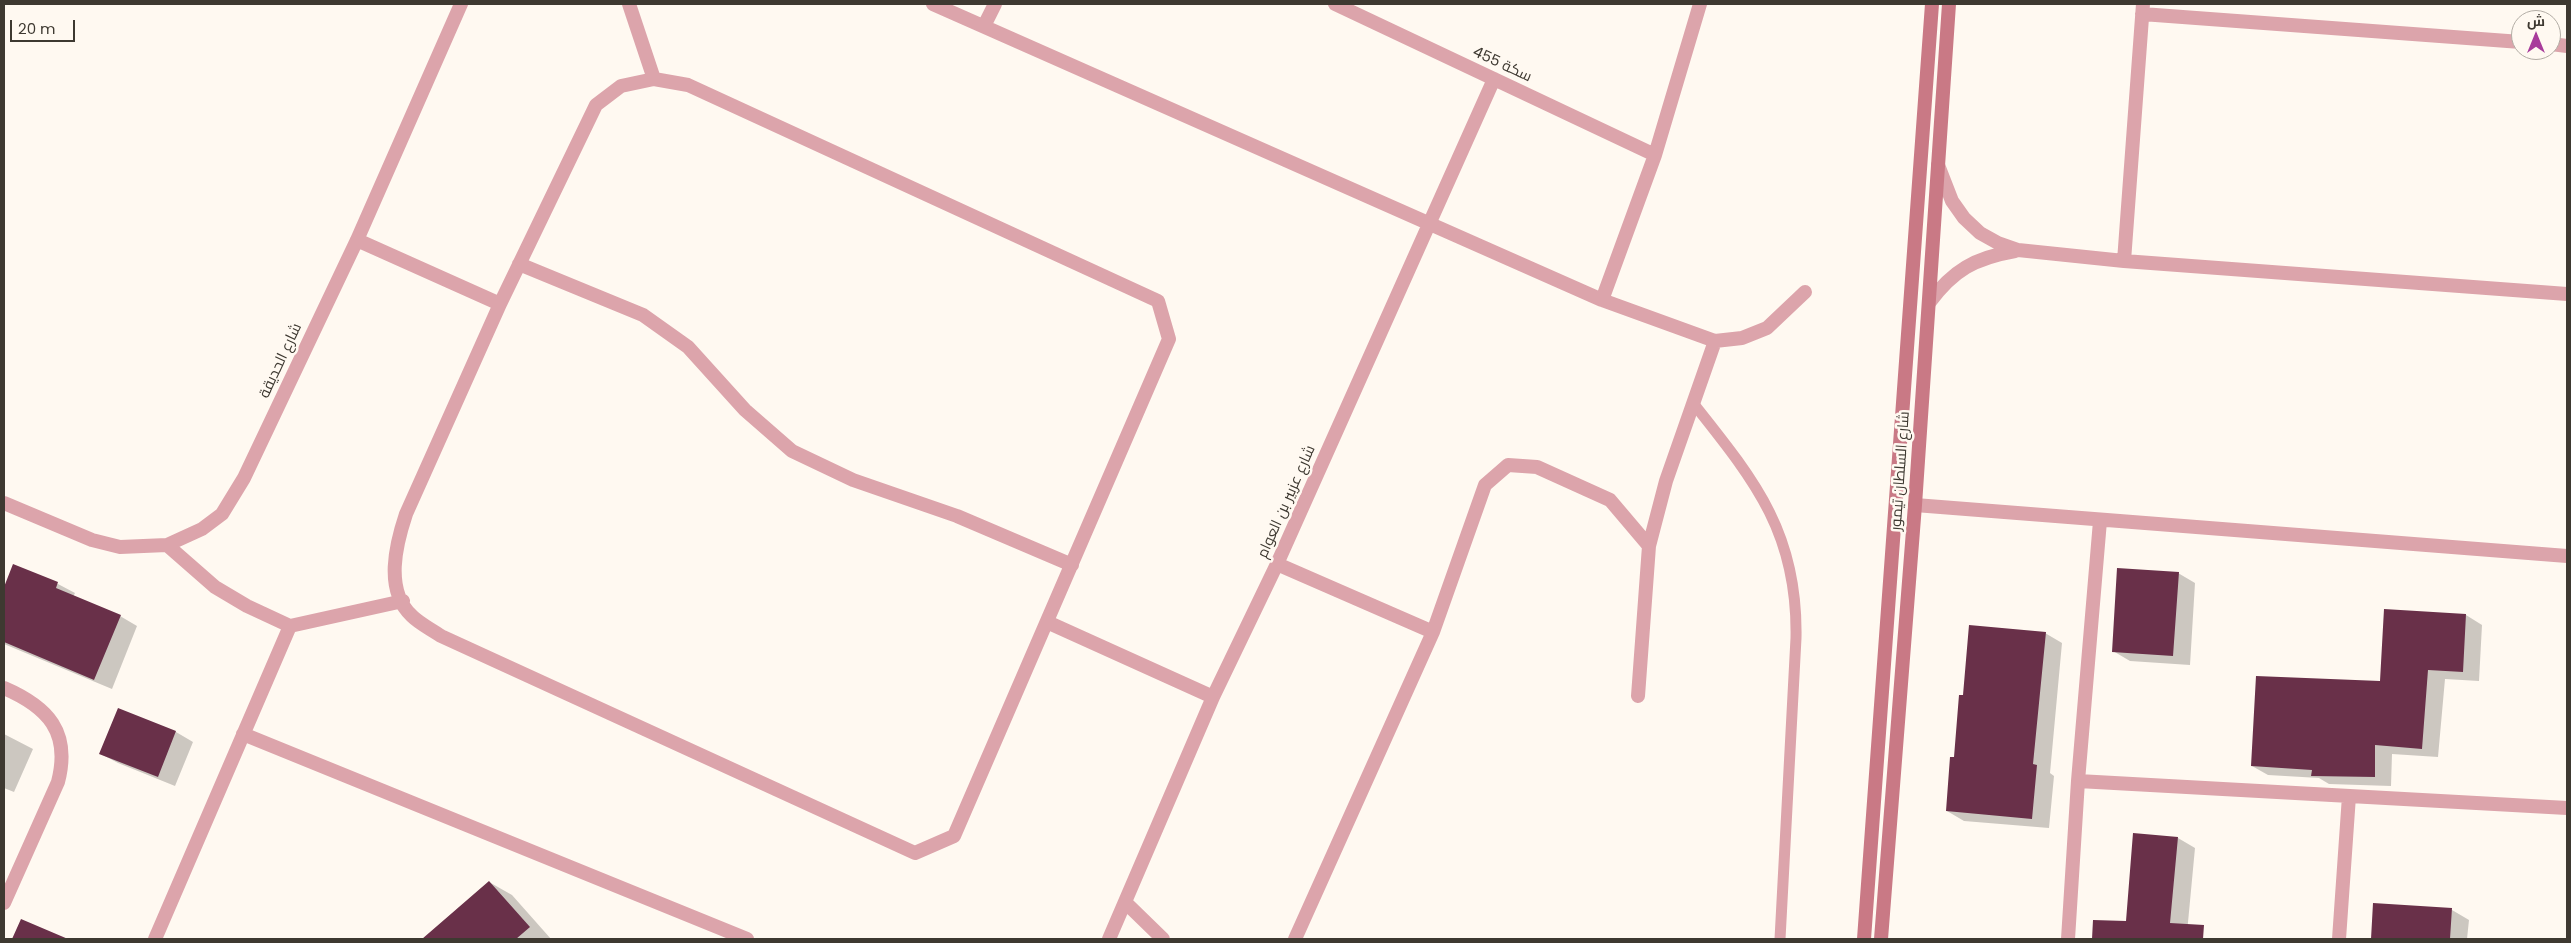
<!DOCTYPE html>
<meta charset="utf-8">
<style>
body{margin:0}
#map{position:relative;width:2571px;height:943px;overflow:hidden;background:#fff9f1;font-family:Poppins,Cairo,sans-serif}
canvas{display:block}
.frame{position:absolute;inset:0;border:5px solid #3e3931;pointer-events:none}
.north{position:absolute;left:2511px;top:10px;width:50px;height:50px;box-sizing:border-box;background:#fff9f1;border:1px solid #b2aca4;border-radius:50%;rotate:0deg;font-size:14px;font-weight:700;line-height:20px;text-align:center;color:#3e3931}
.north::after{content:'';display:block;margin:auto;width:18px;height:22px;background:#a83c9b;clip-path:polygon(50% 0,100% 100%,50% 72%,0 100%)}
.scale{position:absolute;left:10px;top:20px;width:65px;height:22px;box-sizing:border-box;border:2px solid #3e3931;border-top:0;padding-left:6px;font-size:15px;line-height:18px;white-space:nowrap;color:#3e3931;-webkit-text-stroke:4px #fff9f1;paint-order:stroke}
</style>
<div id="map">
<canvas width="2571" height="943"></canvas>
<div class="frame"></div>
<div class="north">ش</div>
<div class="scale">20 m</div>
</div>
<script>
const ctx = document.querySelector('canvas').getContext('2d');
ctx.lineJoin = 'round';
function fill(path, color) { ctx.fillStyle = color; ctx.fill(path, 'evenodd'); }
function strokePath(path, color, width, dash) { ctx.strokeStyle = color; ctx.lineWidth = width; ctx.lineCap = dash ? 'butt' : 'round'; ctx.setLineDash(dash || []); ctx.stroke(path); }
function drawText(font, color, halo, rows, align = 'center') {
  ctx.font = font + ' Poppins,Cairo,sans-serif'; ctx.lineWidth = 5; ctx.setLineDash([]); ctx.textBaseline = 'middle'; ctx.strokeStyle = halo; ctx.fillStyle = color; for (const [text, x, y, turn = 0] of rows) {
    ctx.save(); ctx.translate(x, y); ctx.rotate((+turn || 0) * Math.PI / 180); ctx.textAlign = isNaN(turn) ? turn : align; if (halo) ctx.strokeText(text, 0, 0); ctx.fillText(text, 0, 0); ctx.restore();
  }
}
fill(new Path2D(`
 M 14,566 L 58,584 L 75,593 L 73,597 L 120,616 L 137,626 L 112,689 L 4,644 L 4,590 Z
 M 2178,573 L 2195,583 L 2190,665 L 2130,661 L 2113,651 Z
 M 2466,615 L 2482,625 L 2479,681 L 2445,679 L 2438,757 L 2392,754 L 2391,786 L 2329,784 L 2319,778 L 2268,775 L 2252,766 L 2381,682 Z
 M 2045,633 L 2062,643 L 2050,773 L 2054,776 L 2049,828 L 1964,821 L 1947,811 L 1964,696 Z
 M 119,709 L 176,732 L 193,742 L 175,786 L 118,763 L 101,754 Z
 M 4,734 L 33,749 L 14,792 L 4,788 Z
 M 2178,838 L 2195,848 L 2187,933 L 2190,934 L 2190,939 L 2094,939 L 2094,921 L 2127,923 Z
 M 489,882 L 512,895 L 551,939 L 424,939 Z
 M 2374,905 L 2452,910 L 2469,920 L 2467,939 L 2372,939 Z
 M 22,920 L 65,939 L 14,939 Z`), '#0003');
fill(new Path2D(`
 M 13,564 L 58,582 L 56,588 L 121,615 L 94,680 L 4,642 L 4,587 Z
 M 2117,568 L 2179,572 L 2173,656 L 2112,652 Z
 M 2384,609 L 2466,614 L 2463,672 L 2428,670 L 2422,749 L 2375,745 L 2375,777 L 2311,776 L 2312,770 L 2251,766 L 2256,676 L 2380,681 Z
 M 1969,625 L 2046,632 L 2033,764 L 2037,765 L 2032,819 L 1946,811 L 1950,757 L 1954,757 L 1959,695 L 1963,695 Z
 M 118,708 L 176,731 L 158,777 L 99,754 Z
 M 2133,833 L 2178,837 L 2170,923 L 2204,925 L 2203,939 L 2092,939 L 2093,920 L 2126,921 Z
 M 489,881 L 530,927 L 516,939 L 422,939 Z
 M 2373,903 L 2452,908 L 2450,939 L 2371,939 Z
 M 21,919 L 68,939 L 12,939 Z`), '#693049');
strokePath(new Path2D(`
 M 1693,403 C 1755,481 1798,533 1796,638 L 1780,939`), '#dca4ab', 11);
strokePath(new Path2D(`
 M 629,4 L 654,79
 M 933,4 L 1602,300 L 1715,341 L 1742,338 L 1767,328 L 1805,292
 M 1335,4 L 1655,155
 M 2142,14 L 2521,42
 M 984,26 L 995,4
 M 2551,44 L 2567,46
 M 654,79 L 688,85 L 1158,301 L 1169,339 L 954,836 L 915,853 L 441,636 C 431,629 420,624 412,616 C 384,590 396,544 406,514 L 500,304 L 596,105 L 621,86 Z
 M 1938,165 L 1952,201 L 1964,218 L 1980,233 L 1998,243 L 2018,250 L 2124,261 L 2567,294
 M 357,240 L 500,304
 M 2124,261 L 2143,4
 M 519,264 L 643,315 L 688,347 L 745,410 L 792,451 L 853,480 L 957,516 L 1072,565
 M 1602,300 L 1655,155 L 1700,4
 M 1929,303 C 1953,270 1975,258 2015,251
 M 4,503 L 92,540 L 120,547 L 167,545 L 202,529 L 222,514 L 244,478 L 357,240 L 461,4
 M 1915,505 L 2567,556
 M 167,545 L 215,587 L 247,606 L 290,626 L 403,601
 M 1649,546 L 1666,481 L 1715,341
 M 1277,564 L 1433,632
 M 1047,622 L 1213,697
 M 4,688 C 48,707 71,732 58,782 L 4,903
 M 243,734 L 747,939
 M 2078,781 L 2567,808
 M 1126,903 L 1163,939
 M 155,939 L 290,626
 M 1109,939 L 1213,697 L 1277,564 L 1494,79
 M 1295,939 L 1433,632 L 1485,485 L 1508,465 L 1537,467 L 1610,500 L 1649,546 L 1638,696
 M 2068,939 L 2078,781 L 2100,521
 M 2339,939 L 2349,796`), '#dca4ab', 14);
strokePath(new Path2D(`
 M 1864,939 L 1932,4
 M 1881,939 L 1915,505 L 1949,4`), '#c97985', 14);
drawText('15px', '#3e3931', '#fff9f1', [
 ["سكة 455",1502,65,25],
 ["شارع الحديقة",281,361,-65],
 ["شارع السلطان تيمور",1901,471,-86],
 ["شارع عزبير بن العوام",1287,502,-66]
]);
</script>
